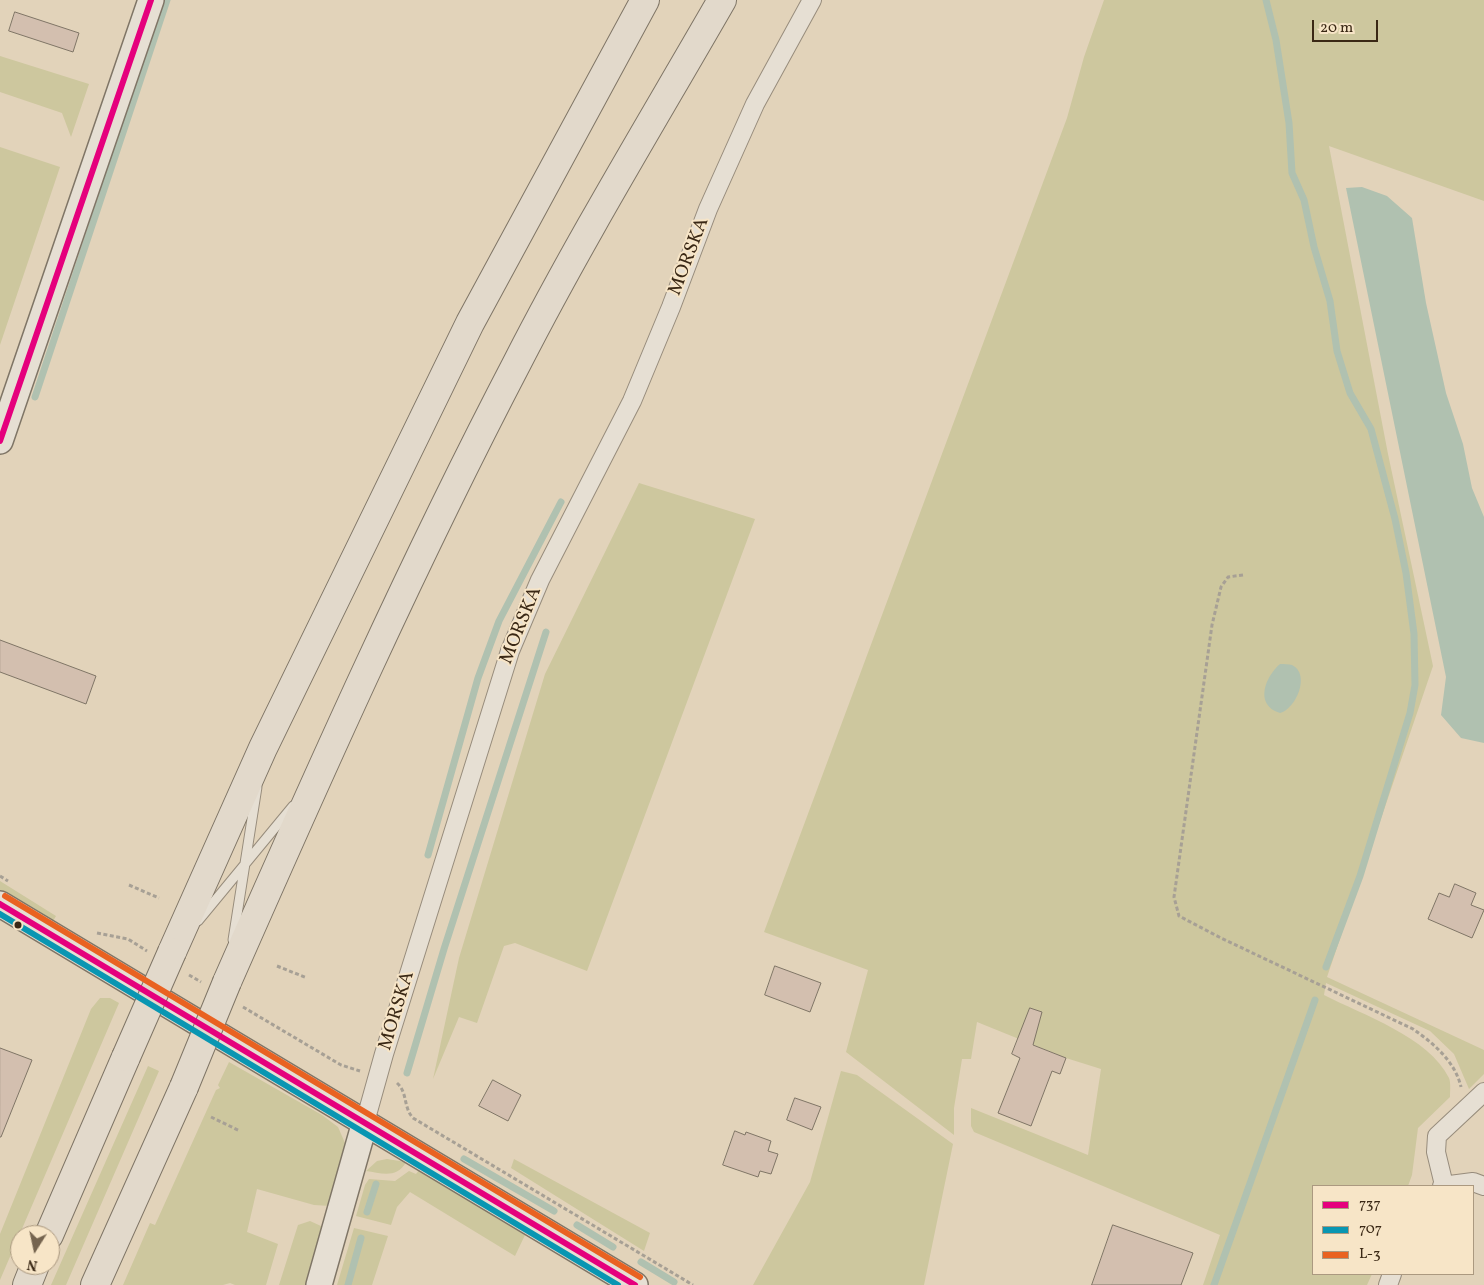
<!DOCTYPE html>
<style>
body{margin:0}
#map{position:relative;width:1484px;height:1285px;overflow:hidden;background:#e2d3ba;font-family:Vollkorn,serif}
canvas{display:block}
.legend{position:absolute;left:1312px;top:1185px;width:162px;height:90px;box-sizing:border-box;background:#f7e5c7;border:1px solid #ab9980;margin:0;padding:6px 9px;list-style:none;font-size:15px;color:#3a2815}
.legend li{display:flex;align-items:center;gap:10px;height:25px}
.legend b{width:25px;border:1px solid #ab9980}
.north{position:absolute;left:10px;top:1225px;width:50px;height:50px;box-sizing:border-box;background:#f7e5c7;border:1px solid #ab9980;border-radius:50%;rotate:190deg;font-size:14px;font-weight:700;line-height:20px;text-align:center;color:#3a2815}
.north::after{content:'';display:block;margin:auto;width:18px;height:22px;background:#75644f;clip-path:polygon(50% 0,100% 100%,50% 72%,0 100%)}
.scale{position:absolute;left:1312px;top:20px;width:66px;height:22px;box-sizing:border-box;border:2px solid #3a2815;border-top:0;padding-left:6px;font-size:15px;line-height:18px;white-space:nowrap;color:#3a2815;-webkit-text-stroke:4px #f7e5c7;paint-order:stroke}
</style>
<div id="map">
<canvas width="1484" height="1285"></canvas>
<ul class="legend">
<li><b style="height:6px;background:#e5007d"></b>737</li>
<li><b style="height:6px;background:#0996b2"></b>707</li>
<li><b style="height:6px;background:#e96221"></b>L-3</li>
</ul>
<div class="north">N</div>
<div class="scale">20 m</div>
</div>
<script>
const ctx = document.querySelector('canvas').getContext('2d');
ctx.lineJoin = 'round';
function fill(path, color) { ctx.fillStyle = color; ctx.fill(path, 'evenodd'); }
function strokePath(path, color, width, dash) { ctx.strokeStyle = color; ctx.lineWidth = width; ctx.lineCap = dash ? 'butt' : 'round'; ctx.setLineDash(dash || []); ctx.stroke(path); }
function drawText(font, color, halo, rows, align = 'center') {
  ctx.font = font + ' Vollkorn,serif'; ctx.lineWidth = 4; ctx.setLineDash([]); ctx.textBaseline = 'middle'; ctx.strokeStyle = halo; ctx.fillStyle = color; for (const [text, x, y, turn = 0] of rows) {
    ctx.save(); ctx.translate(x, y); ctx.rotate((+turn || 0) * Math.PI / 180); ctx.textAlign = isNaN(turn) ? turn : align; if (halo) ctx.strokeText(text, 0, 0); ctx.fillText(text, 0, 0); ctx.restore();
  }
}
fill(new Path2D(`
 M 1104,0 L 1484,0 L 1484,201 L 1329,146 L 1388,454 L 1433,666 L 1327,977 L 1484,1050 L 1484,1074 L 1469,1089 L 1454,1054 L 1430,1031 L 1326,983 L 1324,995 C 1363,1015 1429,1037 1449,1078 C 1451,1083 1450,1091 1450,1097 L 1418,1128 L 1412,1175 L 1408,1186 L 1313,1186 L 1313,1274 L 1372,1274 L 1367,1285 L 1203,1285 L 1220,1235 L 974,1132 L 971,1126 L 971,1108 L 1088,1155 L 1101,1069 L 1066,1058 L 977,1022 L 971,1059 L 962,1059 L 954,1108 L 954,1135 L 846,1052 L 868,970 L 764,932 L 1067,118 L 1084,57 Z
 M 0,56 L 89,84 L 71,137 L 62,113 L 0,92 Z
 M 0,147 L 60,167 L 0,345 Z
 M 639,483 L 755,519 L 587,971 L 515,943 L 504,946 L 477,1023 L 459,1017 L 433,1079 L 459,958 L 545,674 Z
 M 0,881 L 56,916 L 52,923 L 0,892 Z
 M 100,998 L 110,998 L 119,1003 L 0,1280 L 0,1234 L 91,1009 Z
 M 229,1062 L 322,1115 L 338,1127 L 345,1143 L 330,1206 L 314,1205 L 257,1189 L 247,1232 L 278,1244 L 266,1285 L 235,1285 L 230,1283 L 223,1285 L 123,1285 L 150,1223 L 155,1225 L 216,1090 L 220,1088 L 218,1085 Z
 M 148,1066 L 159,1071 L 66,1285 L 51,1285 Z
 M 841,1071 L 857,1075 L 953,1144 L 924,1285 L 753,1285 L 810,1182 Z
 M 387,1159 L 406,1162 C 397,1179 381,1173 366,1171 L 377,1161 Z
 M 514,1159 L 650,1233 L 644,1251 L 511,1168 Z
 M 419,1170 L 525,1235 L 515,1256 L 410,1192 L 397,1207 L 391,1225 L 356,1216 L 365,1185 L 369,1179 L 395,1181 L 409,1171 L 416,1174 Z
 M 310,1221 L 321,1226 L 322,1230 L 307,1285 L 279,1285 L 298,1225 Z
 M 354,1228 L 388,1236 L 372,1285 L 337,1285 Z`), '#cdc79e');
fill(new Path2D(`
 M 1362,187 L 1387,196 L 1412,218 L 1426,303 L 1446,393 L 1463,444 L 1472,488 L 1484,517 L 1484,743 L 1461,738 L 1441,715 L 1446,677 L 1346,188 Z
 M 1280,664 C 1284,664 1289,664 1292,665 C 1311,674 1296,709 1280,713 C 1254,705 1265,677 1280,664 Z`), '#b0c1b0');
strokePath(new Path2D(`
 M 1266,0 L 1276,40 L 1289,123 L 1292,173 L 1304,200 L 1314,247 L 1330,301 L 1337,351 L 1350,393 L 1371,429 L 1395,519 L 1406,573 L 1414,634 L 1415,685 L 1410,713 L 1360,876 L 1326,967
 M 35,397 L 167,0
 M 428,855 L 478,678 L 499,621 L 561,502
 M 407,1073 L 444,949 L 546,632
 M 464,1159 L 554,1211
 M 367,1212 L 376,1184
 M 577,1225 L 613,1247
 M 641,1262 L 674,1282
 M 348,1285 L 361,1238
 M 1214,1285 L 1315,1000`), '#b0c1b0', 7);
const building = new Path2D(`
 M 15,12 L 79,33 L 73,52 L 9,31 Z
 M 0,640 L 96,676 L 86,704 L 0,672 Z
 M 1455,884 L 1476,893 L 1471,905 L 1484,910 L 1472,938 L 1428,919 L 1439,893 L 1449,897 Z
 M 775,966 L 821,983 L 810,1012 L 765,995 Z
 M 1030,1008 L 1042,1012 L 1033,1045 L 1066,1058 L 1060,1074 L 1052,1071 L 1031,1126 L 998,1113 L 1020,1058 L 1012,1054 Z
 M 0,1048 L 32,1060 L 1,1137 L 0,1137 Z
 M 493,1080 L 521,1095 L 508,1121 L 479,1106 Z
 M 795,1098 L 821,1107 L 812,1130 L 787,1120 Z
 M 735,1131 L 745,1135 L 746,1132 L 771,1141 L 768,1151 L 778,1154 L 771,1174 L 760,1171 L 758,1177 L 723,1165 Z
 M 1113,1225 L 1193,1253 L 1181,1285 L 1092,1285 Z`);
fill(building, '#d3bfaf');
strokePath(building, '#7f7566', 1);
const lane = new Path2D(`
 M 198,921 L 293,806
 M 233,940 L 257,787`);
const street = new Path2D(`
 M 365,1122 L 384,1054 L 510,651 L 540,580 L 632,401 L 671,307 L 708,209 L 755,104 L 812,0
 M 1444,1185 L 1436,1152 L 1437,1136 L 1484,1092
 M 1442,1186 L 1473,1182 L 1484,1186
 M 1388,1285 L 1392,1274`);
const secondary = new Path2D(`
 M 0,441 L 151,0
 M 0,904 L 635,1285
 M 319,1285 L 365,1122`);
const highway = new Path2D(`
 M 172,952 L 263,748 L 470,323 L 645,0
 M 227,982 C 319,773 412,564 518,361 C 581,238 653,120 722,0
 M 49,1235 L 126,1057
 M 27,1285 L 35,1265
 M 95,1285 L 184,1087`);
strokePath(lane, '#978c7c', 11);
strokePath(street, '#978c7c', 20);
strokePath(secondary, '#7f7566', 28);
strokePath(highway, '#7f7566', 30);
strokePath(new Path2D(`
 M 1243,575 L 1228,577 L 1221,587 L 1212,625 L 1174,897 L 1179,916 L 1221,938 L 1413,1029 C 1433,1043 1455,1061 1461,1087
 M 0,876 L 8,881
 M 129,885 L 159,898
 M 97,933 L 128,939 L 147,951
 M 277,966 L 307,978
 M 189,975 L 201,982
 M 243,1007 L 341,1065 L 360,1071
 M 397,1083 C 408,1093 403,1107 413,1118 L 693,1285
 M 211,1117 L 240,1131`), '#a7a095', 3, [4, 2.5]);
strokePath(lane, '#e6dfd3', 9);
strokePath(street, '#e6dfd3', 18);
strokePath(secondary, '#e6dfd3', 25);
strokePath(highway, '#e2d9cb', 28);
const highwayBridge = new Path2D(`
 M 126,1057 L 172,952
 M 184,1087 L 227,982`);
strokePath(highwayBridge, '#7f7566', 30, []);
strokePath(highwayBridge, '#e2d9cb', 28);
strokePath(new Path2D(`
 M 0,441 L 151,0
 M 0,904 L 635,1285`), '#e5007d', 6);
strokePath(new Path2D(`
 M 0,914 L 618,1285`), '#0996b2', 6);
strokePath(new Path2D(`
 M 5,896 L 640,1277`), '#e96221', 6);
for (const [x, y, r, color] of [
 [18,925,4.5,"#3a2815"]
]) { const dot = new Path2D(); dot.arc(x, y, r, 0, 2 * Math.PI); ctx.fillStyle = color; ctx.fill(dot); strokePath(dot, '#f7e5c7', 2); }
drawText('19px', '#3a2815', '#f7e5c7', [
 ["MORSKA",690,257,-69],
 ["MORSKA",522,626,-68],
 ["MORSKA",398,1011,-73]
]);
</script>
